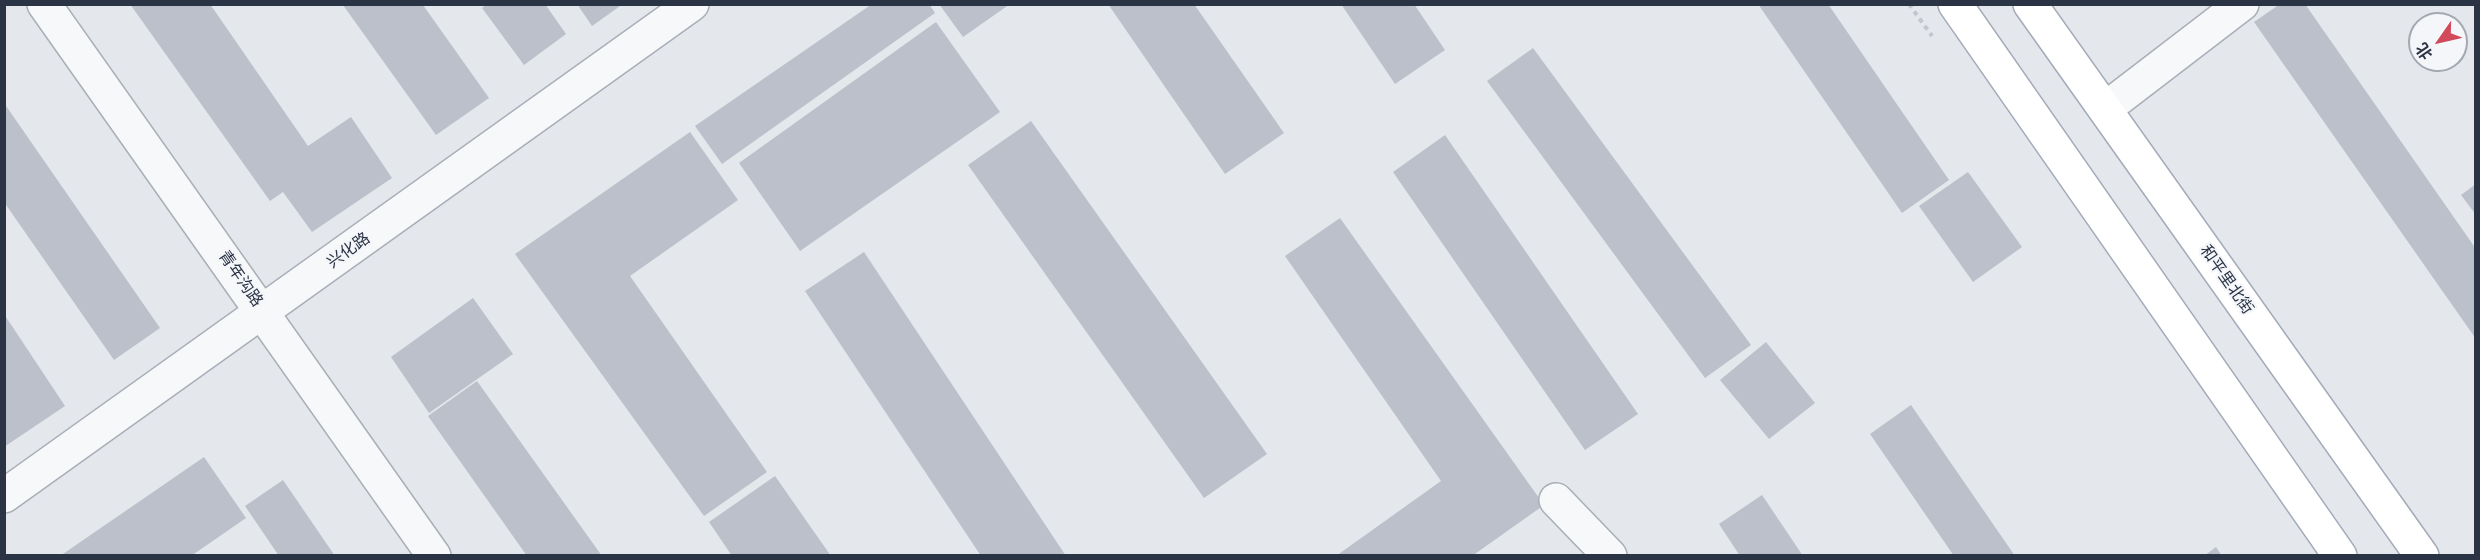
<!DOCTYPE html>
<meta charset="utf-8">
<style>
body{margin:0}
#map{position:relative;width:2480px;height:560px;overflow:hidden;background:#e4e7ec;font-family:"DM Sans","Noto Sans SC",sans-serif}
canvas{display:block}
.frame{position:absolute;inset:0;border:6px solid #2b3445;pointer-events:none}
.north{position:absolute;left:2408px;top:12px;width:60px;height:60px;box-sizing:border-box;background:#f4f6f9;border:2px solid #a4a8b1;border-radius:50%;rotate:236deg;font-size:16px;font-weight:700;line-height:24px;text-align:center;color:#2b3445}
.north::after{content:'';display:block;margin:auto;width:21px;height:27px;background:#d1495b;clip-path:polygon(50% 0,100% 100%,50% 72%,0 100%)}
</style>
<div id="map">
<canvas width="2480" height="560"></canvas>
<div class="frame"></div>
<div class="north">北</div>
</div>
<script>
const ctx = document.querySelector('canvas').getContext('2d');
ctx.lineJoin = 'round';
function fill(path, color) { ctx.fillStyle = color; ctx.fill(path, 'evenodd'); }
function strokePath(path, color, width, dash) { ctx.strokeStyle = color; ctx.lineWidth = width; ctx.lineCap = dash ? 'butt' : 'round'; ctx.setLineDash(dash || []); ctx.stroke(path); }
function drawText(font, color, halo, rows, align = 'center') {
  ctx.font = font + ' "DM Sans","Noto Sans SC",sans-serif'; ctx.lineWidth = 4.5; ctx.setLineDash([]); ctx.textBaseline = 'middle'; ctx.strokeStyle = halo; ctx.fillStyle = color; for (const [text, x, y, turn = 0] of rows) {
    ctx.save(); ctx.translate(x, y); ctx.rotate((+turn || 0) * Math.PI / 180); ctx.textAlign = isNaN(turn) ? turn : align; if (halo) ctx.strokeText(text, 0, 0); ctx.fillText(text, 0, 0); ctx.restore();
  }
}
fill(new Path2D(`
 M 130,4 L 210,4 L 308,146 L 351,117 L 392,178 L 312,232 L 283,192 L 270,201 Z
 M 487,4 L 545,4 L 566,34 L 524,65 L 482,8 Z
 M 577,4 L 623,4 L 592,26 Z
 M 872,4 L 929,4 L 935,13 L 722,164 L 695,126 Z
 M 939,4 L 1010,4 L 963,37 Z
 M 1108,4 L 1194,4 L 1284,133 L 1225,174 Z
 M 1341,4 L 1414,4 L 1445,50 L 1395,84 Z
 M 1758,4 L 1828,4 L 1949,180 L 1902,213 Z
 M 2280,4 L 2305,4 L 2476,249 L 2476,339 L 2254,22 Z
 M 343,5 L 423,5 L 489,98 L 436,135 Z
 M 936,22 L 1000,112 L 800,251 L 739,163 Z
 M 1533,48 L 1751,345 L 1705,378 L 1487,81 Z
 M 4,103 L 160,328 L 114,360 L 4,202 Z
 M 1031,121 L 1267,454 L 1204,498 L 968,165 Z
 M 690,132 L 738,200 L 630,276 L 767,472 L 704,516 L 515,254 Z
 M 1445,135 L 1638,414 L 1585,450 L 1393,172 Z
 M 1968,172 L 2022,247 L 1973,282 L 1919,206 Z
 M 2476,184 L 2476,215 L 2461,195 Z
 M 1340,218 L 1544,505 L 1472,556 L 1336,556 L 1441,481 L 1285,256 Z
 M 864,252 L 1066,556 L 981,556 L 805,291 Z
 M 473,298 L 513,354 L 429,413 L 391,357 Z
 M 4,314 L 65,406 L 4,447 Z
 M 1766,342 L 1815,403 L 1769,439 L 1720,380 Z
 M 477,381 L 602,556 L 527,556 L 428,416 Z
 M 1911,405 L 2015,556 L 1954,556 L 1870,434 Z
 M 204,457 L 246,518 L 191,556 L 60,556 Z
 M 775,476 L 831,556 L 732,556 L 709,522 Z
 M 283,480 L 335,556 L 279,556 L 245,506 Z
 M 1762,495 L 1803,556 L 1740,556 L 1719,524 Z
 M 2216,547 L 2222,556 L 2204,556 Z`), '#bbc0ca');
const minor = new Path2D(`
 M 44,4 L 434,556
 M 2105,109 L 2242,4
 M 4,496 L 692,4
 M 1556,500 L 1610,556`);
const major = new Path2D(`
 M 1955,4 L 2340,556
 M 2030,4 L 2422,556`);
strokePath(minor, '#a9aeb7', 36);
strokePath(major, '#a3abb8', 36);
strokePath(new Path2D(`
 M 1909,4 L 1932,36`), '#c2c5cb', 4, [4.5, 4.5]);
strokePath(minor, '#f7f8fa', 33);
strokePath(major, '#fff', 33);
drawText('16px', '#2b3445', '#f4f6f9', [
 ["兴化路",349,251,-36],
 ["青年沟路",240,279,55],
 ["和平里北街",2226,280,55]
]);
</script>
